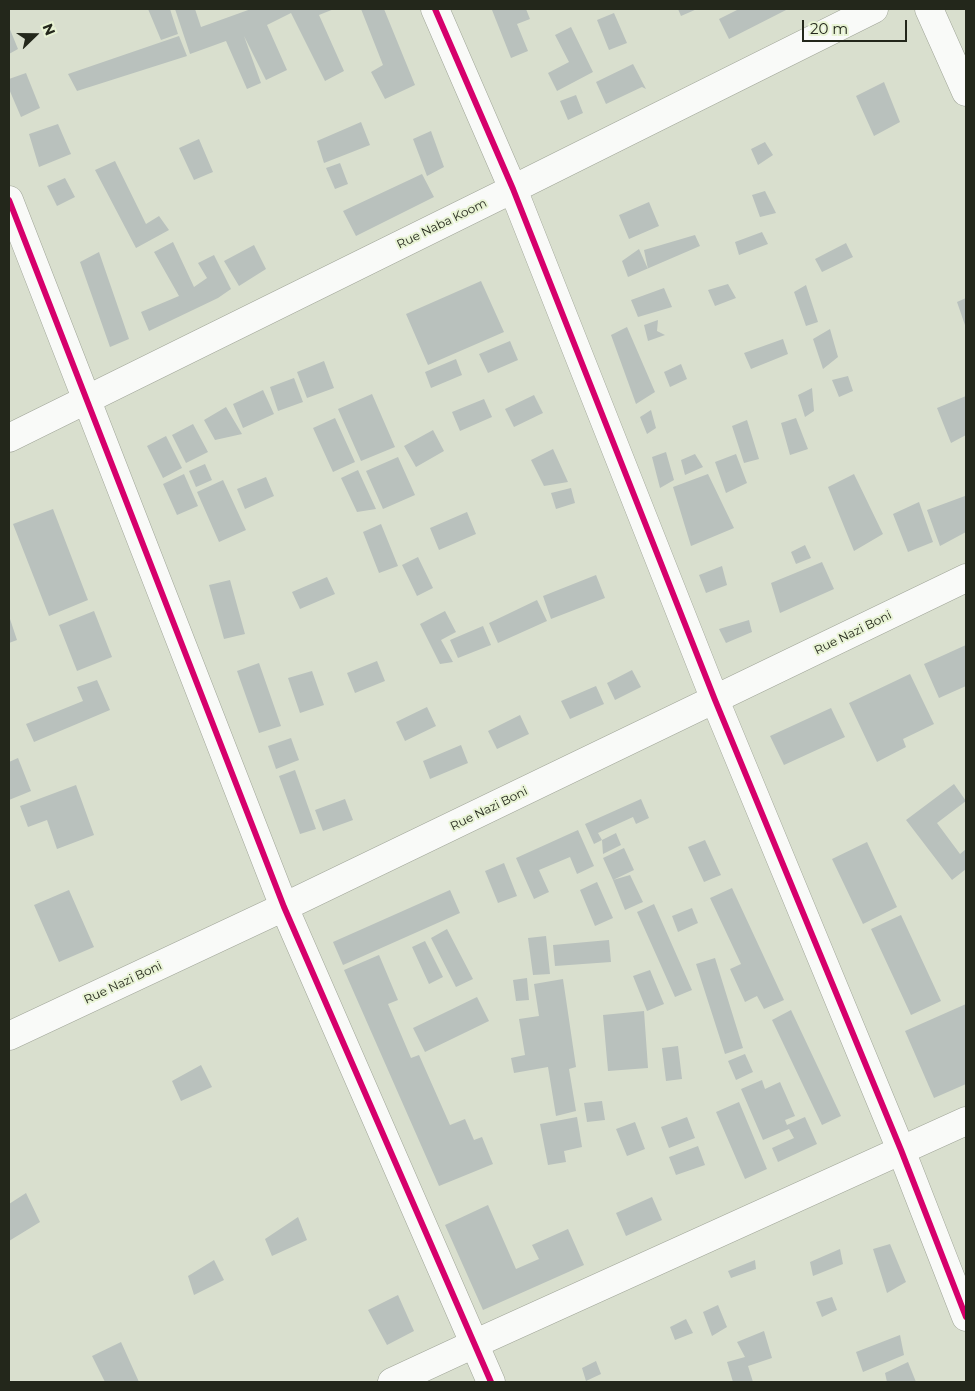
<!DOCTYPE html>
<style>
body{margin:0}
#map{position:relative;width:975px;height:1391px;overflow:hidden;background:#d9dfce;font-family:Montserrat,sans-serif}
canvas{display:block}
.frame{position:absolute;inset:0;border:10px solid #23271b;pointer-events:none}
.north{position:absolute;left:10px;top:10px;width:50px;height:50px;-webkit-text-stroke:4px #e8f3d4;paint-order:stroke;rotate:68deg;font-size:14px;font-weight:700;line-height:20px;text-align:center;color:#23271b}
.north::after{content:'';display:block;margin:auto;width:18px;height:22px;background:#23271b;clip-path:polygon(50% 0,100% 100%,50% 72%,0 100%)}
.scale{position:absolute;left:802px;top:20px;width:105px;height:22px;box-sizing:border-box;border:2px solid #23271b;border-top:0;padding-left:6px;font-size:15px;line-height:18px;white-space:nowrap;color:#23271b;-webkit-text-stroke:4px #e8f3d4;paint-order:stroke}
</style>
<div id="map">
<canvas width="975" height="1391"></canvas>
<div class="frame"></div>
<div class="north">N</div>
<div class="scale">20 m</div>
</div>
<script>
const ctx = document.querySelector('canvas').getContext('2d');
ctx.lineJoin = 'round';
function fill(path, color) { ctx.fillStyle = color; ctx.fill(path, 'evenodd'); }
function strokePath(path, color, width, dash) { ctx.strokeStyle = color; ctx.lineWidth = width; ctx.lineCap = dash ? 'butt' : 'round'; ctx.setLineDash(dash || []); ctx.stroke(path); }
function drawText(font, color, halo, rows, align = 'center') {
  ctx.font = font + ' Montserrat,sans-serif'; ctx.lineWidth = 4; ctx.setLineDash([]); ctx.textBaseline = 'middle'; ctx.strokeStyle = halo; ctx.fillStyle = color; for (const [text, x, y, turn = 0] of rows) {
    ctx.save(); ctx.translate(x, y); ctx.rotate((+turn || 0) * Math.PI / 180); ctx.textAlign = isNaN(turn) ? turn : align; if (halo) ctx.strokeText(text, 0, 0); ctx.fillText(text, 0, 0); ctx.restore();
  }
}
fill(new Path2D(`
 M 148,9 L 170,9 L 178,34 L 161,40 Z
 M 175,9 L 195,9 L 201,27 L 251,9 L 334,9 L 319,15 L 344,71 L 325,81 L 291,13 L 267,25 L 287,70 L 266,80 L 244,36 L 261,83 L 247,89 L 226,41 L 190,54 Z
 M 361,9 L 384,9 L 415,85 L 385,99 L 371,72 L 383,65 Z
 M 494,9 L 526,9 L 530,19 L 517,24 L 528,51 L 511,58 L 492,10 Z
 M 678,9 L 697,9 L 681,16 Z
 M 739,9 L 788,9 L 729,39 L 719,19 Z
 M 614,13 L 627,43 L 609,50 L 597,20 Z
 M 9,27 L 18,49 L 9,54 Z
 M 571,27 L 593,72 L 557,91 L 548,73 L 569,62 L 555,35 Z
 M 179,36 L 187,56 L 77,91 L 68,74 Z
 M 633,64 L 646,89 L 642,87 L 606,104 L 596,82 Z
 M 26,73 L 40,108 L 21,117 L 9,89 L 9,79 Z
 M 884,82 L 900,122 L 874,136 L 856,96 Z
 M 576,95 L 583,113 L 568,120 L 560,101 Z
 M 361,122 L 370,145 L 324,163 L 317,141 Z
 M 58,124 L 71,154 L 39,167 L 29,134 Z
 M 431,131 L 444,167 L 427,176 L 413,139 Z
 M 199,139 L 213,172 L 194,180 L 179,148 Z
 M 765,142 L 773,155 L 758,165 L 751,149 Z
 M 115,161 L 146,224 L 159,216 L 169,230 L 136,248 L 95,170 Z
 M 340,163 L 348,184 L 335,189 L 326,168 Z
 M 422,174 L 434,197 L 356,236 L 343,211 Z
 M 65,178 L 75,197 L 57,206 L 47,186 Z
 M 765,191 L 776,213 L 760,217 L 752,195 Z
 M 649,202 L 659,226 L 629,239 L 619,215 Z
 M 762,232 L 768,244 L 739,255 L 735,242 Z
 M 695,235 L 700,246 L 628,277 L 622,261 L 639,249 L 648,269 L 644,250 Z
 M 173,242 L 194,287 L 207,278 L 198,263 L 214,255 L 231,289 L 218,298 L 149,331 L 141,312 L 179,296 L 154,252 Z
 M 846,243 L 853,257 L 822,272 L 815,259 Z
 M 254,245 L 266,269 L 239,286 L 224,261 Z
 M 99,252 L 129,339 L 110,347 L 80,262 Z
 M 481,281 L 504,332 L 428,365 L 406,314 Z
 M 728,284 L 736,298 L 715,306 L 708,290 Z
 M 806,285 L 818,322 L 806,326 L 794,292 Z
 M 664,288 L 672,307 L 638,317 L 631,300 Z
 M 966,298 L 966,328 L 957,302 Z
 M 658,320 L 657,331 L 665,335 L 648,341 L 644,325 Z
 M 627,327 L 655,392 L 636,404 L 611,335 Z
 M 830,329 L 838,357 L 823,369 L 813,339 Z
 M 783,339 L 788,354 L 751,369 L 744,353 Z
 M 510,341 L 518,360 L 488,373 L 479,354 Z
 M 456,359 L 462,375 L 431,388 L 425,372 Z
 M 324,361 L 334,388 L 307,398 L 297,372 Z
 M 681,364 L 687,379 L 670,387 L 664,372 Z
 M 848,376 L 853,391 L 839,397 L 832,380 Z
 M 294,378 L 303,402 L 278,411 L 270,387 Z
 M 812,388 L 814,411 L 805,417 L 798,395 Z
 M 263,390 L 274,414 L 243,428 L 233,404 Z
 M 372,394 L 395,447 L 361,461 L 338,409 Z
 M 534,395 L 543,413 L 514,427 L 505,409 Z
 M 966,396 L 966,435 L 951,443 L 937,408 Z
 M 484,399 L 492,417 L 460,431 L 452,412 Z
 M 226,407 L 242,434 L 215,440 L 204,420 Z
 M 651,410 L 656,428 L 647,434 L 640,417 Z
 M 335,418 L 355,462 L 333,472 L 313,428 Z
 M 796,418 L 808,449 L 790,455 L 781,423 Z
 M 747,420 L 759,459 L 744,463 L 732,426 Z
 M 193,424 L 208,452 L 186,463 L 172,435 Z
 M 433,430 L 444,451 L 416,467 L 404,446 Z
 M 166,436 L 182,468 L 163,478 L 147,446 Z
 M 553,449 L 568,482 L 544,486 L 531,460 Z
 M 666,452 L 674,480 L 660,488 L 652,457 Z
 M 695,454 L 703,467 L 685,475 L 681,460 Z
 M 736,454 L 747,483 L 726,493 L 715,462 Z
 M 398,457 L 415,495 L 383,509 L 366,471 Z
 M 205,464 L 212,480 L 196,487 L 189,471 Z
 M 358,470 L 376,509 L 357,512 L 341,478 Z
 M 184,474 L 198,506 L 177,515 L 163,484 Z
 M 708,474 L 734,528 L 691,546 L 673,487 Z
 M 854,474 L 883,534 L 854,551 L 828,487 Z
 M 266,477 L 274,496 L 245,509 L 237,489 Z
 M 223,480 L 246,530 L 219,542 L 197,492 Z
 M 571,488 L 575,503 L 556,509 L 551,493 Z
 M 965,496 L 966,532 L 940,546 L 927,510 Z
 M 919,502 L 933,542 L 908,552 L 893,514 Z
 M 53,509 L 88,600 L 49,616 L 13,524 Z
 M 467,512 L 476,534 L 439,550 L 430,528 Z
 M 381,524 L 398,566 L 379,573 L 363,532 Z
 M 805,545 L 811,558 L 796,564 L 791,552 Z
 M 418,557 L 433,588 L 417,596 L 402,565 Z
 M 822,562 L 834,589 L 780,613 L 771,583 Z
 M 722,566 L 727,585 L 706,593 L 699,575 Z
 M 596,575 L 605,598 L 551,619 L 543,596 Z
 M 327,577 L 335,594 L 300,609 L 292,592 Z
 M 230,580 L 245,634 L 224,639 L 209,585 Z
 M 537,600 L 547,621 L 498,643 L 489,623 Z
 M 94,611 L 112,657 L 77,671 L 59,625 Z
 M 445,611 L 456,632 L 441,640 L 453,662 L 440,664 L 420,624 Z
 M 9,616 L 17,640 L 9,643 Z
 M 749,620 L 752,632 L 726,643 L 719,629 Z
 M 483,626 L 491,645 L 458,658 L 450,640 Z
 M 966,645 L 966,686 L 939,698 L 924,664 Z
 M 377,661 L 385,681 L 355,693 L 347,673 Z
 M 259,663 L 281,726 L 259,733 L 237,671 Z
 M 632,670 L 641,687 L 615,700 L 607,683 Z
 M 312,671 L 324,705 L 300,713 L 288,678 Z
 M 910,674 L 934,724 L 903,739 L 906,747 L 877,762 L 849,703 Z
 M 97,680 L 110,710 L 34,742 L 26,724 L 83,701 L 77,687 Z
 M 596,686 L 604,704 L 570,719 L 561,701 Z
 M 427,707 L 436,726 L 405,741 L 396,722 Z
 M 831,708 L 845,737 L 784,765 L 770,736 Z
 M 520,715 L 529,734 L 497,749 L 488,731 Z
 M 291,738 L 299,760 L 276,769 L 268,746 Z
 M 461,745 L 468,763 L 430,779 L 423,761 Z
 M 18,758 L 31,791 L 9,800 L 9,762 Z
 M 295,770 L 316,829 L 300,834 L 279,776 Z
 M 954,784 L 966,801 L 937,823 L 960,854 L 966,849 L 966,869 L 952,880 L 906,820 Z
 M 76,785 L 94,835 L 57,849 L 47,820 L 28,827 L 20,806 Z
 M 345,799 L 353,820 L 323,831 L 315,810 Z
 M 641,799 L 649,818 L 636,824 L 633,817 L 598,833 L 602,840 L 616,833 L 621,845 L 603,854 L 602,840 L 594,844 L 585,824 Z
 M 578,830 L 594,866 L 577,874 L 570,857 L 539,870 L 549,892 L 534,899 L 516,858 Z
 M 705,840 L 721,875 L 704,882 L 688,847 Z
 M 867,842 L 897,907 L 863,924 L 832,859 Z
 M 624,848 L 634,870 L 613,880 L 603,858 Z
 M 504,863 L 517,896 L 498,903 L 485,871 Z
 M 630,875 L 643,902 L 625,910 L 613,880 Z
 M 597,882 L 613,918 L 595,926 L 580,890 Z
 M 732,888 L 784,1000 L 764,1009 L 757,996 L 745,1002 L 730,969 L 741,964 L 710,898 Z
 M 69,890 L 94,947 L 59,962 L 34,905 Z
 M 450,890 L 460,913 L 343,965 L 333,942 Z
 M 654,904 L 692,990 L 675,997 L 637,912 Z
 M 692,908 L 698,923 L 678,932 L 672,916 Z
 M 901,915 L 941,1001 L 911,1015 L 871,929 Z
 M 447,929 L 473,979 L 456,987 L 431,938 Z
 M 546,936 L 550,974 L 533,975 L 528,938 Z
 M 609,940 L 611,962 L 555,966 L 553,945 Z
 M 425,941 L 443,977 L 429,984 L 412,947 Z
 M 379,955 L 398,1000 L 388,1004 L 411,1058 L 419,1055 L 450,1125 L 465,1119 L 474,1140 L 482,1137 L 493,1164 L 439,1186 L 344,970 Z
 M 715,958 L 743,1048 L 725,1054 L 696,964 Z
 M 650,970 L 664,1004 L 647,1011 L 633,976 Z
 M 527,978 L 529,1000 L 516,1001 L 513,980 Z
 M 563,979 L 576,1067 L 569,1069 L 576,1111 L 556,1116 L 548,1067 L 514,1073 L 511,1058 L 525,1055 L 519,1019 L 539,1016 L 534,984 Z
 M 477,997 L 489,1021 L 425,1052 L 413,1028 Z
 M 966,1004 L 966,1084 L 934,1098 L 905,1031 Z
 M 791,1010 L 841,1116 L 822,1125 L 772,1020 Z
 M 644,1011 L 648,1068 L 608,1071 L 603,1015 Z
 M 678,1046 L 682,1079 L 666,1081 L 662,1048 Z
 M 745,1054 L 753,1072 L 736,1080 L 728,1061 Z
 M 201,1065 L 212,1087 L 181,1101 L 172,1081 Z
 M 762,1080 L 765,1089 L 780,1082 L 795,1116 L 785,1120 L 787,1125 L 805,1117 L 817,1144 L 778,1162 L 772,1148 L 794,1138 L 789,1129 L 763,1140 L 741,1089 Z
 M 602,1101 L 605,1120 L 587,1122 L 584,1103 Z
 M 739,1102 L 767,1169 L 745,1179 L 716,1112 Z
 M 577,1117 L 582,1147 L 564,1151 L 566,1162 L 548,1165 L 540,1124 Z
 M 687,1117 L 695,1138 L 669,1148 L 661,1127 Z
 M 635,1122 L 645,1149 L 627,1156 L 616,1129 Z
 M 698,1146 L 705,1165 L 676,1175 L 669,1157 Z
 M 26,1193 L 40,1222 L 9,1241 L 9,1204 Z
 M 652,1197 L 662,1220 L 626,1236 L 616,1213 Z
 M 488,1205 L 516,1269 L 539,1259 L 532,1245 L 568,1229 L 584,1265 L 483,1310 L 445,1225 Z
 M 298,1217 L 307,1240 L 272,1256 L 265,1239 Z
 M 890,1244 L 906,1282 L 887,1293 L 873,1249 Z
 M 840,1249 L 843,1264 L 813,1276 L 810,1262 Z
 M 214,1260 L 224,1280 L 194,1295 L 188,1276 Z
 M 755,1260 L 756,1269 L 731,1278 L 728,1271 Z
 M 398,1295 L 414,1331 L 387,1345 L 368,1310 Z
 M 832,1297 L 837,1310 L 822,1317 L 816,1302 Z
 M 718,1305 L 727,1327 L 712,1336 L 703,1312 Z
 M 686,1319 L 693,1333 L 675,1340 L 670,1327 Z
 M 764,1331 L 772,1358 L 748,1366 L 753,1382 L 733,1382 L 727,1362 L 745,1357 L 737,1342 Z
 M 900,1335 L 904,1355 L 863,1372 L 856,1352 Z
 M 121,1342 L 139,1382 L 105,1382 L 92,1356 Z
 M 596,1361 L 601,1374 L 586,1381 L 582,1368 Z
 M 908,1362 L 916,1382 L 887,1382 L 885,1373 Z`), '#b9c1bd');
const minor = new Path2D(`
 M 435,9 L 513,189 L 715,700 L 901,1150 L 966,1317
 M 929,9 L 966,92
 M 9,200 L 284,907 L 491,1382
 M 9,438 L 513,189 L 874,9
 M 9,1036 L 284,907 L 966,578
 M 392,1382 L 474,1344 L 966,1121`);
strokePath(minor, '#9fa497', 29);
strokePath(minor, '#f9faf8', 28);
strokePath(new Path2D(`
 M 435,9 L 513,189 L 715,700 L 901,1150 L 966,1317
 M 9,200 L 284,907 L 491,1382`), '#d6006c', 6);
drawText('12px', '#23271b', '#e8f3d4', [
 ["Rue Naba Koom",442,224,-26],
 ["Rue Nazi Boni",853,633,-26],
 ["Rue Nazi Boni",489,809,-26],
 ["Rue Nazi Boni",123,983,-25]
]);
</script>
